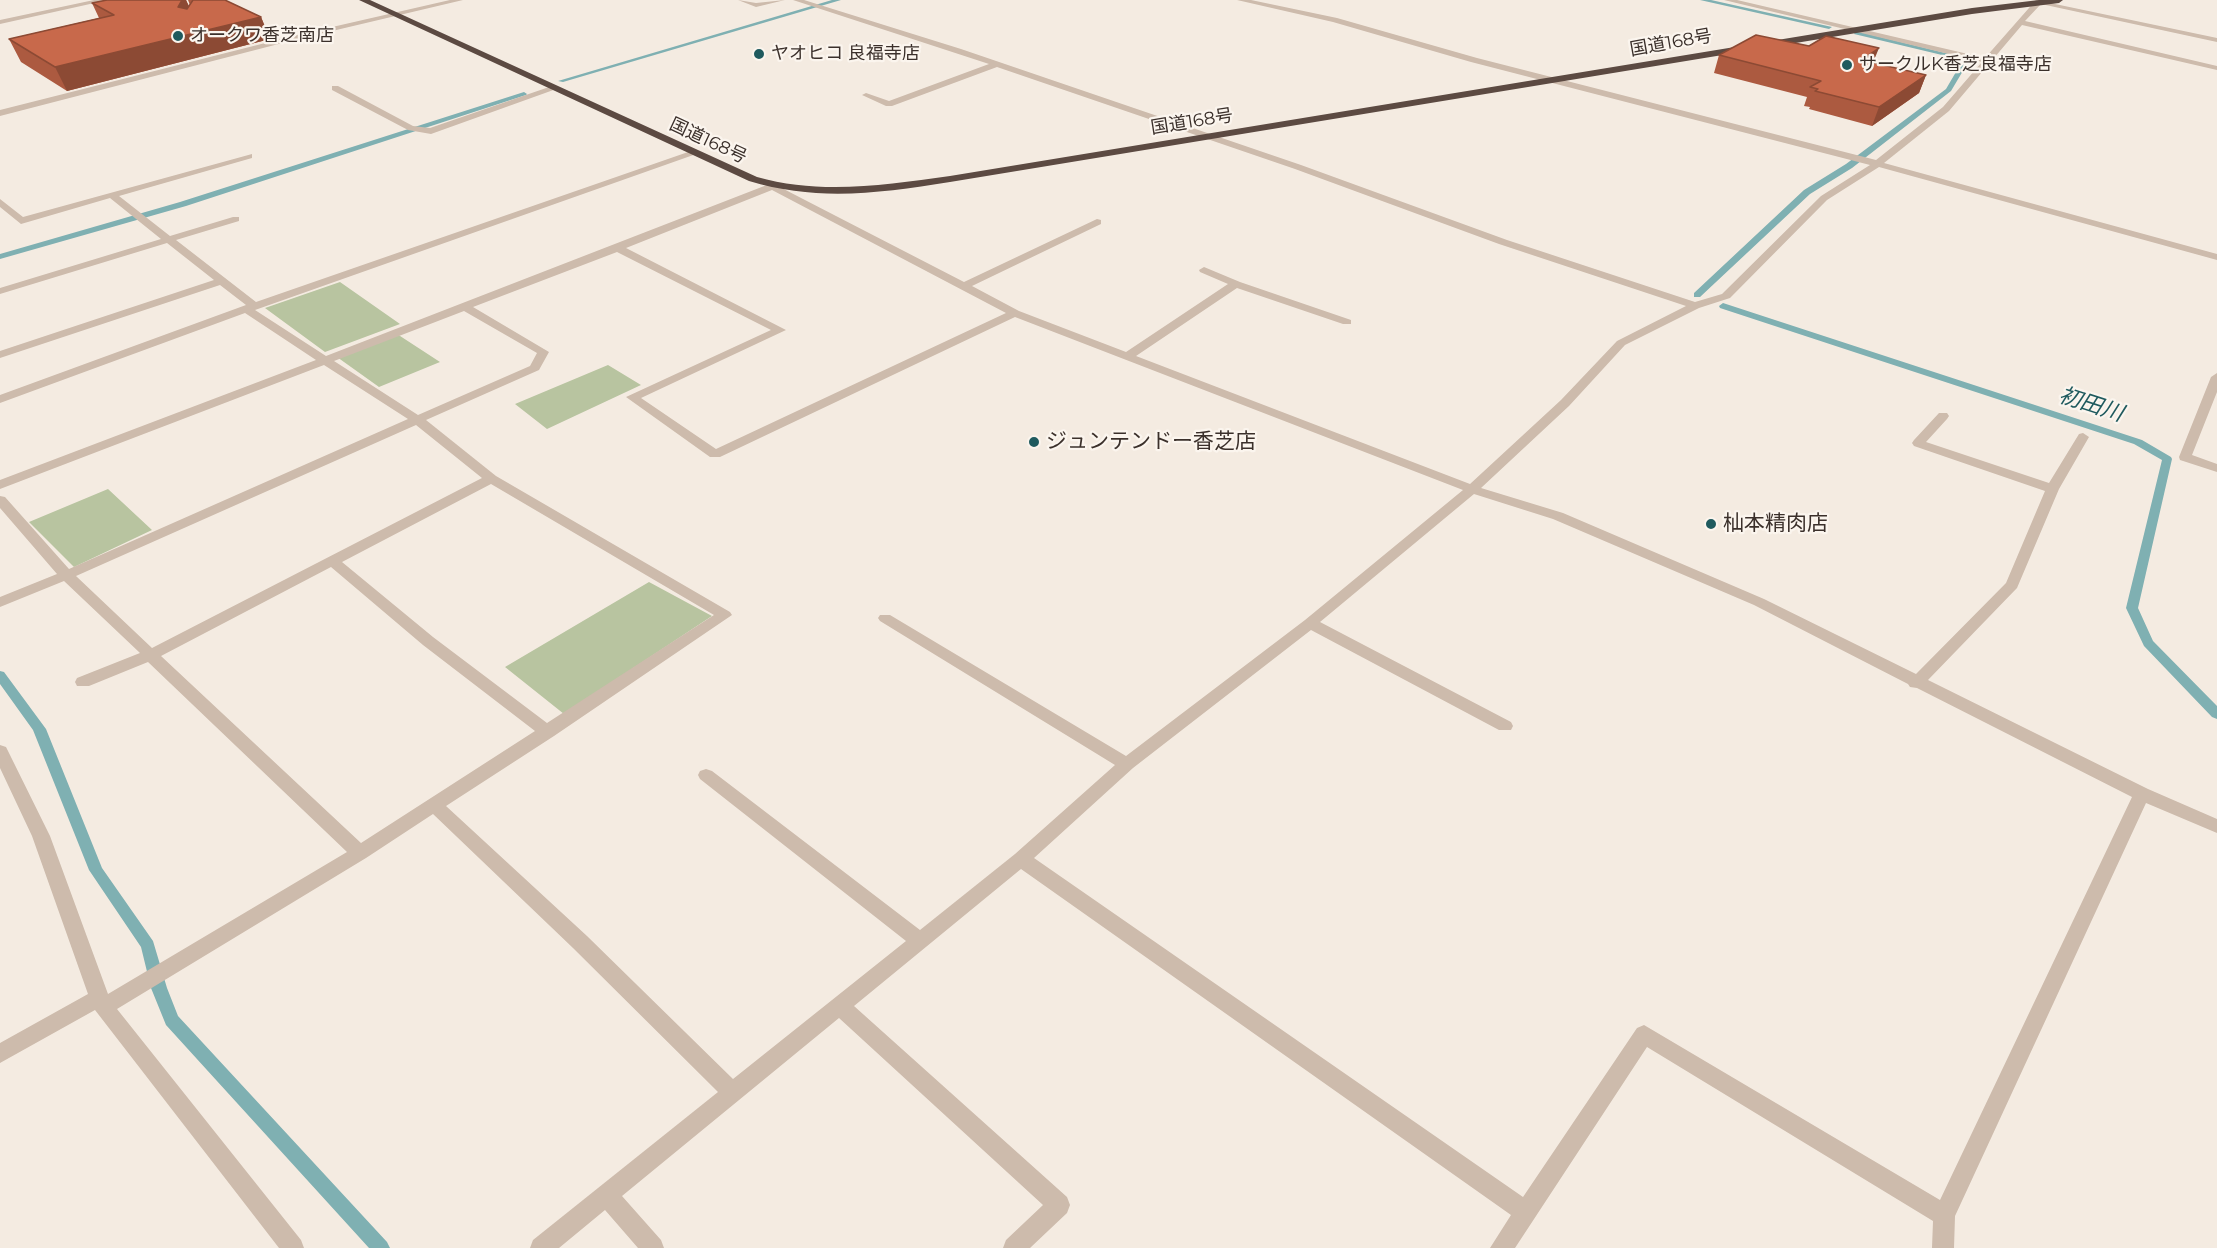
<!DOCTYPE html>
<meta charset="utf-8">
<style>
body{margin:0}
canvas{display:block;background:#f4ebe1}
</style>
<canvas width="2217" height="1248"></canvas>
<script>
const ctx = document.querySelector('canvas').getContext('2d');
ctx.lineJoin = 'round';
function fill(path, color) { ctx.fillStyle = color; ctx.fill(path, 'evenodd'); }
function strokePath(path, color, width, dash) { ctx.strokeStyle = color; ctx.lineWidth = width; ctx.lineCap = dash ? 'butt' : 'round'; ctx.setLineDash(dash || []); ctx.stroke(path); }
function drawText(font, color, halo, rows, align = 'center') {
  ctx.font = font + ' Montserrat,"Noto Sans JP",sans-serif'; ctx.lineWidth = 4.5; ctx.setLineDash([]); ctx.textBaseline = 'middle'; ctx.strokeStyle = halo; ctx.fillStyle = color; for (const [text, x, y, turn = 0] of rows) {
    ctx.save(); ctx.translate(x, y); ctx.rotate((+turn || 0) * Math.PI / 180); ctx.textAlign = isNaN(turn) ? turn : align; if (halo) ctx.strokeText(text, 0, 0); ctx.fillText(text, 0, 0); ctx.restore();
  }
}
fill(new Path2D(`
 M 340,282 L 400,324 L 325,352 L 265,308 Z
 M 397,334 L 440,362 L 379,387 L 337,357 Z
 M 608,365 L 641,385 L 547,429 L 515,404 Z
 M 108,489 L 152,530 L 74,567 L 29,522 Z
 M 649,582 L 712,616 L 564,714 L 505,667 Z`), '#b8c4a0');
fill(new Path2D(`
 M 832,0 L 841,0 L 563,82 L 558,81 Z
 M 1700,0 L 1711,0 L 1832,27 L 1829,29 Z
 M 1856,31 L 1970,59 L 1951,91 L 1852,168 L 1810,194 L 1700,297 L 1694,297 L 1694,293 L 1804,190 L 1846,164 L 1946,89 L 1963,60 L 1854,34 Z
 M 524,92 L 527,94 L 526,95 L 186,206 L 0,259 L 0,254 L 180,202 Z
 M 1723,303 L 2142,440 L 2171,457 L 2172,459 L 2138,608 L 2153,641 L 2217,706 L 2217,719 L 2212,717 L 2144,646 L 2126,608 L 2162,460 L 2134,444 L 1720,308 L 1719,306 Z
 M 0,671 L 4,672 L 46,729 L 102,868 L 153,941 L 167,988 L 178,1016 L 387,1242 L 390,1248 L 369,1248 L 166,1025 L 151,988 L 141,947 L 89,870 L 33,730 L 0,684 Z`), '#7fb0b2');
fill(new Path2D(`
 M 94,0 L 108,0 L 0,24 L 0,20 Z
 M 450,0 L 463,0 L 294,40 L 0,116 L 0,110 L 293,36 Z
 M 738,0 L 756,3 L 785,0 L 756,7 Z
 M 793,0 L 804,0 L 961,49 L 1301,165 L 1507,240 L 1695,302 L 1722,294 L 1821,196 L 1870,165 L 1471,62 L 1333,22 L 1237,0 L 1251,0 L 1337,18 L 1477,58 L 1876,160 L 1943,107 L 1982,62 L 1724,0 L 1737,0 L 1985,58 L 2036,0 L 2217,38 L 2217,42 L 2041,4 L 2025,21 L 2217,66 L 2217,70 L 2022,25 L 1949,111 L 1884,163 L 2217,254 L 2217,260 L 1879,167 L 1827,200 L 1730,298 L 1699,308 L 1625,345 L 1569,406 L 1481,488 L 1563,513 L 1764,599 L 1916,674 L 2006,583 L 2045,491 L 1914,446 L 1912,443 L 1914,440 L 1939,413 L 1947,413 L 1949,416 L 1947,419 L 1926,442 L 2049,483 L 2079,434 L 2083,433 L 2089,437 L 2059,489 L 2017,588 L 1928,680 L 2148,789 L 2217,819 L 2217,833 L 2146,803 L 1955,1216 L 1954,1248 L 1932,1248 L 1933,1221 L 1647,1047 L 1515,1248 L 1490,1248 L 1511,1215 L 1021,869 L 854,1006 L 1067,1197 L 1070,1205 L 1067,1213 L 1030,1248 L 1003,1248 L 1006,1240 L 1043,1205 L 839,1018 L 622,1196 L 661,1240 L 664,1248 L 638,1248 L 605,1210 L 559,1248 L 530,1248 L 533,1240 L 718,1092 L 573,948 L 433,814 L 366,858 L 117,1009 L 301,1240 L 304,1248 L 279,1248 L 95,1010 L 0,1063 L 0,1043 L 88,994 L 32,836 L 0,768 L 0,745 L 6,747 L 8,751 L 50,836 L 108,994 L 347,852 L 148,662 L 89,686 L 77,686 L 75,682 L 77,678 L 140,653 L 64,581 L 0,607 L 0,597 L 57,574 L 0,508 L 0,496 L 5,497 L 69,569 L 408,419 L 324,365 L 0,489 L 0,480 L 316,360 L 245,313 L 0,403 L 0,395 L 246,305 L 220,285 L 0,358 L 0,351 L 214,280 L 167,243 L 0,294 L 0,288 L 161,239 L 110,198 L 21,224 L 0,207 L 0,199 L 23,217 L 252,154 L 252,158 L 119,196 L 170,236 L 233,217 L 239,217 L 239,221 L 176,240 L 256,302 L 691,151 L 699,153 L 255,310 L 326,356 L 772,183 L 964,282 L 1097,219 L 1101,220 L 1101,224 L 972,286 L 1019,311 L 1126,352 L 1228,284 L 1200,272 L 1199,270 L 1204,267 L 1240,282 L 1351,320 L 1351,324 L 1343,324 L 1237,288 L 1136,356 L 1470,484 L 1561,400 L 1617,341 L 1686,306 L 1499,244 L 1295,169 L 997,67 L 892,106 L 886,106 L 862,95 L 866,93 L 889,101 L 989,64 ZM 772,190 L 1006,313 L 716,449 L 641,398 L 786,330 L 626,248 ZM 617,252 L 771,330 L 626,397 L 710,457 L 720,457 L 1015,317 L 1463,490 L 1305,620 L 1126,756 L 890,615 L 880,615 L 878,618 L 880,621 L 1115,765 L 1015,854 L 920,930 L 712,771 L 706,769 L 700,771 L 698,775 L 700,779 L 906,941 L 733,1079 L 587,936 L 446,806 L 554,736 L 732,615 L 730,612 L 496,476 L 426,420 L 539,370 L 549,352 L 473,307 ZM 464,311 L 537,353 L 530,366 L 418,415 L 334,361 ZM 416,425 L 482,478 L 152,648 L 76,576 ZM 491,484 L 714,615 L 547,723 L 433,637 L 342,562 ZM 1474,494 L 1553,519 L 1754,605 L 1908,684 L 1910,687 L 1917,688 L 2132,797 L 1940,1200 L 1644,1025 L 1637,1028 L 1523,1197 L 1034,858 L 1133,768 L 1311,630 L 1499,730 L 1511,730 L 1513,726 L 1511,722 L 1320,622 ZM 331,567 L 423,645 L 535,731 L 361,843 L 161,656 Z
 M 332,86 L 338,86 L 413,126 L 430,128 L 552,86 L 559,88 L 431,134 L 408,130 L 332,90 Z
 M 2217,373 L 2217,392 L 2192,455 L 2217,464 L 2217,472 L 2180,460 L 2179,457 L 2211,377 Z`), '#cdbbac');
fill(new Path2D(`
 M 359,0 L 370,0 L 757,177 C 821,195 885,185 950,176 L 1972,8 L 2039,0 L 2063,0 L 2059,3 L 1972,14 L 950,182 C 880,193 819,202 749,181 Z`), '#5c4a42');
fill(new Path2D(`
 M 107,0 L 186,0 L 189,6 L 190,5 L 188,0 L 225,0 L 261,17 L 270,39 L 67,91 L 21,62 L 9,39 L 99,18 L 92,3 Z
 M 1719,55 L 1873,63 L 1926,75 L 1919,93 L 1872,126 L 1809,109 L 1810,107 L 1804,106 L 1807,97 L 1714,73 Z`), '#ac5a40');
fill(new Path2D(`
 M 182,0 L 186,0 L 194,18 L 178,7 Z
 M 261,17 L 270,39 L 67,91 L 55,67 Z
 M 1879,48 L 1872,65 L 1861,60 Z
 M 1926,75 L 1919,93 L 1872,126 L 1879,107 Z`), '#8c4a34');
const building = new Path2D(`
 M 107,0 L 182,0 L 178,7 L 187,9 L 193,0 L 225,0 L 261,17 L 55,67 L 9,39 L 114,15 L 92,3 Z
 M 1756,35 L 1809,46 L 1826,36 L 1879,48 L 1861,60 L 1926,75 L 1879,107 L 1815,91 L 1818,89 L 1810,87 L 1821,81 L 1719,55 Z`);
fill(building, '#c8694b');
strokePath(building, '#8c4a34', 1.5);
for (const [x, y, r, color] of [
 [178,36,6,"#1f5a5e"],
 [759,54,6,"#1f5a5e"],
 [1847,65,6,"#1f5a5e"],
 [1034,442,6,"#1f5a5e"],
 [1711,524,6,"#1f5a5e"]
]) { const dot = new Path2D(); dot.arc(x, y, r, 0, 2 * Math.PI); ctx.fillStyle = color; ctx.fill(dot); strokePath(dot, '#fbf5ee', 2); }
drawText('18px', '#3b302b', '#fbf5ee', [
 ["オークワ香芝南店",190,36],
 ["ヤオヒコ 良福寺店",771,54],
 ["サークルK香芝良福寺店",1859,65]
], 'left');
drawText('18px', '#3b302b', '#fbf5ee', [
 ["国道168号",1671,43,-10],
 ["国道168号",1192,122,-9],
 ["国道168号",708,141,25]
]);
drawText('21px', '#3b302b', '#fbf5ee', [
 ["ジュンテンドー香芝店",1046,442],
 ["杣本精肉店",1723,524]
], 'left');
drawText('italic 22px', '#1f5a5e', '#fbf5ee', [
 ["初田川",2091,405,18]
]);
</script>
